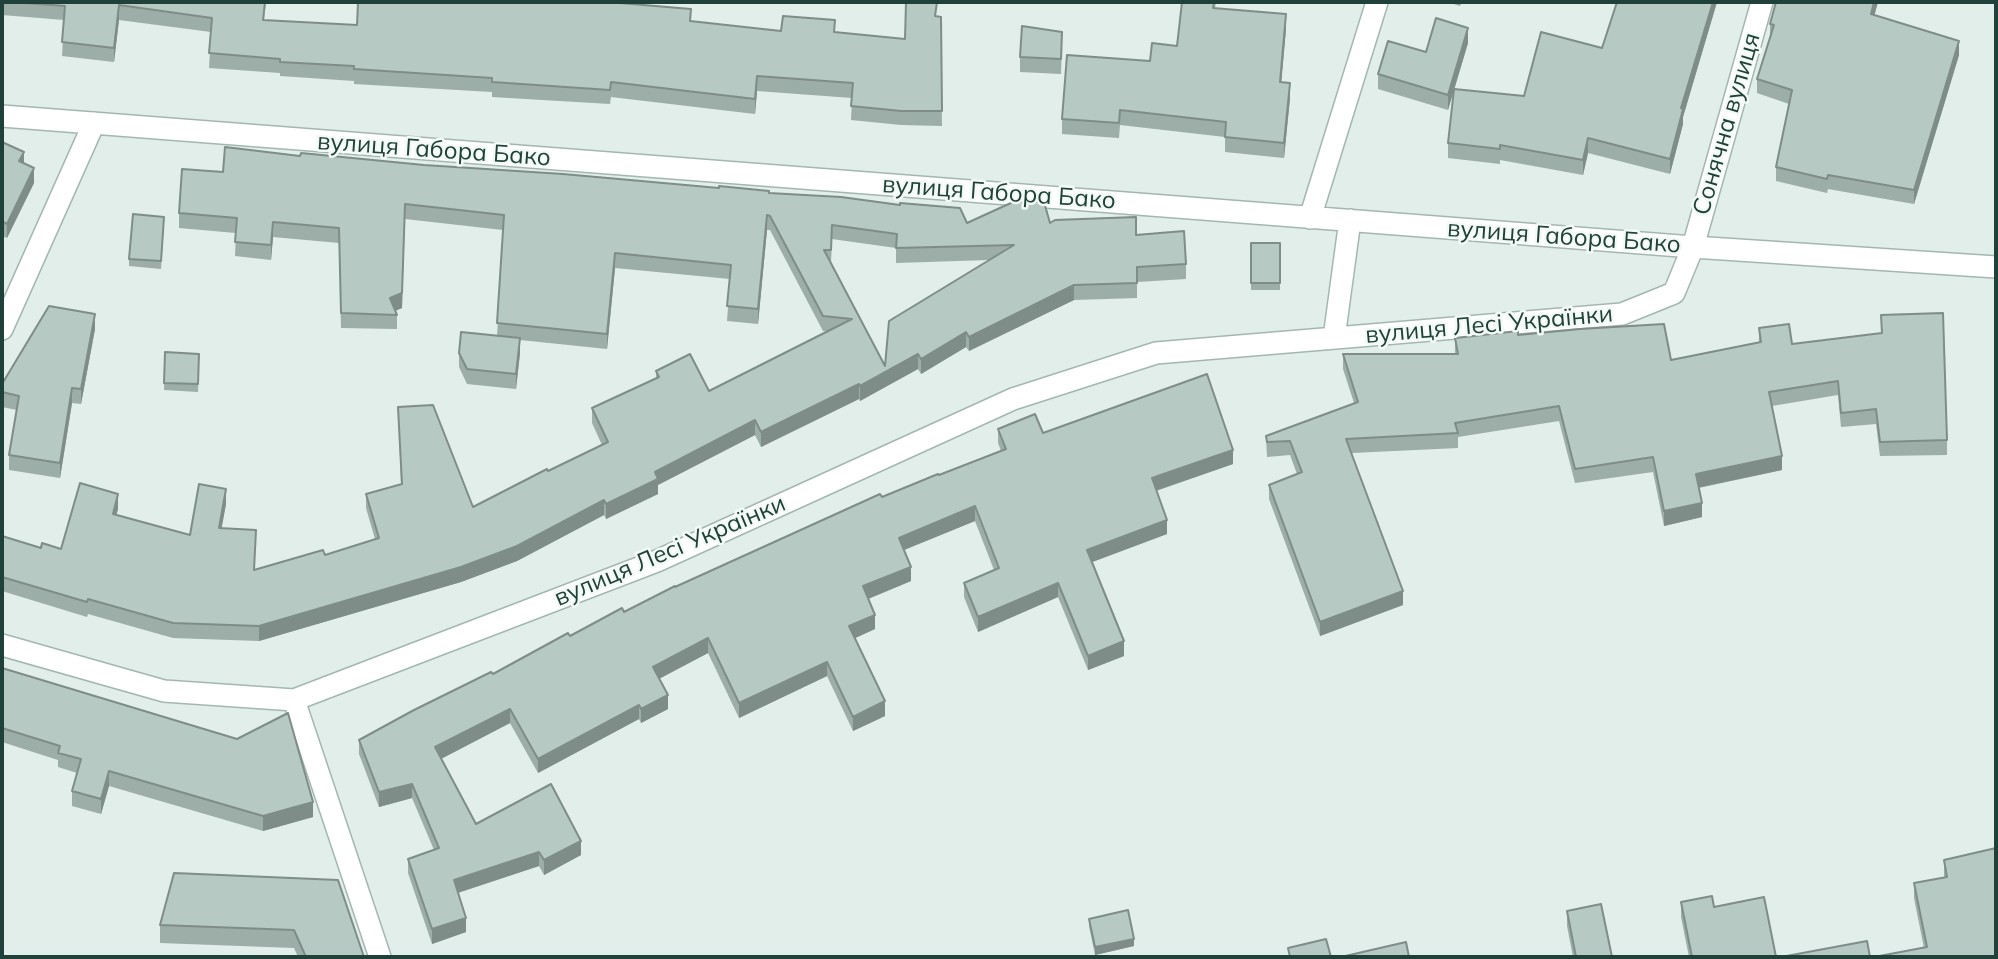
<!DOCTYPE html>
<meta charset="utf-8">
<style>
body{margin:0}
#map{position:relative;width:1998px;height:959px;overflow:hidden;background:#e1eee9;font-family:Mulish,sans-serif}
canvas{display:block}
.frame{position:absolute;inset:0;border:4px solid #1f4139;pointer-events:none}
</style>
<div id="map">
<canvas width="1998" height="959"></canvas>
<div class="frame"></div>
</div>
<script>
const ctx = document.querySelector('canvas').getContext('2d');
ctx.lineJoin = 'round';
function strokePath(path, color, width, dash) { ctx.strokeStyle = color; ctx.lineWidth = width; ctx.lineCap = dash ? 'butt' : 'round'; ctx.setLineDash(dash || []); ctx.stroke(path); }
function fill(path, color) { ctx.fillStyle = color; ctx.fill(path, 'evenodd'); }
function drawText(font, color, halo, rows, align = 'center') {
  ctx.font = font + ' Mulish,sans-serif'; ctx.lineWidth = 5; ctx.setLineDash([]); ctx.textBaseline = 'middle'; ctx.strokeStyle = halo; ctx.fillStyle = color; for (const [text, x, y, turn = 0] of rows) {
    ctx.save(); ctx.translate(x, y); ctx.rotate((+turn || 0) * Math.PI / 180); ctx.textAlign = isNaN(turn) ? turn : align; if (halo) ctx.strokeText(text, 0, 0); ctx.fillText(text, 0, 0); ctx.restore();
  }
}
const minor = new Path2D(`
 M 2,116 L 1693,247 L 1996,267
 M 1310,218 L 1377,2
 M 2,329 L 94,123
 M 1334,338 L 1350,220
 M 2,645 L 164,691 L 294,700 L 657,561 L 1013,399 L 1156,353 L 1622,314 L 1674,293 L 1693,247 L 1762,2
 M 294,700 L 380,957`);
strokePath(minor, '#a3b7b1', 24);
strokePath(minor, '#fff', 21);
fill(new Path2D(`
 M 2,2 L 266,2 L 264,20 L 357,25 L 691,22 L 781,31 L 835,32 L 905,39 L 937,16 L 941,17 L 942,126 L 901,125 L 851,120 L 852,98 L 757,91 L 755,114 L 611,97 L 610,104 L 492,97 L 492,92 L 354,84 L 354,81 L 280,76 L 280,73 L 209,68 L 211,32 L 119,20 L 114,62 L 62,56 L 64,20 L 2,15 Z
 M 1182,2 L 1216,2 L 1215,8 L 1286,29 L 1281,82 L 1290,98 L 1284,158 L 1225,152 L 1225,137 L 1120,125 L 1119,138 L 1062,134 L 1062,119 L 1177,46 Z
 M 1447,2 L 1462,2 L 1460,6 Z
 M 1617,2 L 1717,2 L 1683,117 L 1683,124 L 1670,174 L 1588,153 L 1583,175 L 1500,160 L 1500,164 L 1448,158 L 1448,143 L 1602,48 Z
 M 1776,2 L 1878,2 L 1874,15 L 1959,55 L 1914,204 L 1828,189 L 1827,193 L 1776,181 L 1776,167 L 1789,104 L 1757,93 L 1757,79 L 1770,38 L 1770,24 Z
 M 1468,43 L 1448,110 L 1378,89 L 1378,74 L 1426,52 Z
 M 1062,46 L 1061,74 L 1020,72 L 1020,57 Z
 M 2,142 L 24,163 L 34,183 L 7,238 L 2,236 Z
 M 300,156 L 769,193 L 967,223 L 1050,223 L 1136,235 L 1186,264 L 1186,279 L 1137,282 L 1137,298 L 1074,300 L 969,351 L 966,347 L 921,374 L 918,369 L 860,401 L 859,399 L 761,447 L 755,435 L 658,485 L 658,494 L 606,519 L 604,515 L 517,561 L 461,582 L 259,641 L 173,638 L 88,614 L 87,617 L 2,591 L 2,536 L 41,548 L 61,549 L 118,509 L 116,515 L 190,535 L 226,504 L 221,528 L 255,569 L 325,555 L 375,539 L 366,508 L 366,494 L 401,484 L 398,407 L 473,507 L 602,445 L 592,423 L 592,408 L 656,378 L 656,371 L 709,391 L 828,331 L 823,331 L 770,230 L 767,230 L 758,324 L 727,321 L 730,279 L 615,268 L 607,349 L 520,340 L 520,353 L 516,389 L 467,384 L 459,367 L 459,353 L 497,336 L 503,230 L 405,219 L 402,308 L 395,311 L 397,315 L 397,329 L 341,328 L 339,243 L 273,237 L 271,260 L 235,256 L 236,233 L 179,228 L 179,213 L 223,172 ZM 832,239 L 896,248 L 896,263 L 989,260 L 885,366 L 831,264 Z
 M 164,224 L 161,269 L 129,266 L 129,259 Z
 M 1251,243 L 1280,243 L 1280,290 L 1251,290 Z
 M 1759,328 L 1792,344 L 1947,440 L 1947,455 L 1880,456 L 1876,424 L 1841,427 L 1838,395 L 1772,406 L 1782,470 L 1699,488 L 1702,517 L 1664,526 L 1653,472 L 1575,483 L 1559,421 L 1458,437 L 1458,448 L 1352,453 L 1403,605 L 1320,636 L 1269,499 L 1269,485 L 1297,474 L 1290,455 L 1267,457 L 1266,436 L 1354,403 L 1343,369 L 1343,354 L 1455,354 L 1455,338 L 1518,335 L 1671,360 L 1759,342 Z
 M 95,329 L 81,404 L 72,403 L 60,478 L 9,470 L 9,455 L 17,410 L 2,407 L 2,384 Z
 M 165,352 L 199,354 L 198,392 L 164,390 Z
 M 998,429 L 1043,433 L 1233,464 L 1156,491 L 1167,534 L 1092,562 L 1124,656 L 1088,670 L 1058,597 L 978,632 L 964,597 L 964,583 L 994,570 L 975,521 L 904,550 L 911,581 L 868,599 L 875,629 L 854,638 L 885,716 L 853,731 L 827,676 L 739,718 L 708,653 L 659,679 L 668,709 L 641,723 L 639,719 L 538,773 L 510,723 L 441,759 L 476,824 L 581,855 L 544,875 L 539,866 L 458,893 L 466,932 L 432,944 L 408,873 L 408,859 L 434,850 L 412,798 L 379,807 L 359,754 L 359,740 L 570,636 L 624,612 L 675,587 L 882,497 L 1001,451 L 998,443 Z
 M 2,668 L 313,817 L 263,831 L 109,786 L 101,814 L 72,806 L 72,791 L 77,773 L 58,767 L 58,760 L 2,742 Z
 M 1944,860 L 1996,957 L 1924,948 L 1914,898 L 1914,883 L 1944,878 Z
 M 174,873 L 364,957 L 298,957 L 294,948 L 160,943 L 160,925 Z
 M 1681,902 L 1714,907 L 1776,957 L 1689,957 L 1681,917 Z
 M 1567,911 L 1612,957 L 1573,957 L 1567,926 Z
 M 1089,919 L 1134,946 L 1095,955 L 1089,926 Z`), '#9dada7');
fill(new Path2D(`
 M 1713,2 L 1717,2 L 1683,117 L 1683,124 L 1670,174 L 1670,159 L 1681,108 Z
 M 1874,2 L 1878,2 L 1871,28 L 1871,14 Z
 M 119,5 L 119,20 L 114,62 L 114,48 Z
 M 1286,14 L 1286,29 L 1280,97 L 1280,82 Z
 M 1468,28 L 1468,43 L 1448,110 L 1448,95 Z
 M 1959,41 L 1959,55 L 1914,204 L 1914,190 Z
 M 757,76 L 757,91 L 755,114 L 755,99 Z
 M 1290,83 L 1290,98 L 1284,158 L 1284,143 Z
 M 1588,138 L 1588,153 L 1583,175 L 1583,160 Z
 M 24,152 L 24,167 L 19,161 Z
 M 34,168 L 34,183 L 7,238 L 7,224 Z
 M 405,204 L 402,308 L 390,313 L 390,298 Z
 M 767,215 L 767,230 L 758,324 L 758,309 Z
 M 273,222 L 273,237 L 271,260 L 271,245 Z
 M 615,253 L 615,268 L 607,349 L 607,334 Z
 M 1074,285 L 1074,300 L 969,351 L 969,337 Z
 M 95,314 L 95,329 L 81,404 L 81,389 Z
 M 966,332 L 966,347 L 921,374 L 921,359 Z
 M 520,338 L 520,353 L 516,389 L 516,374 Z
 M 918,354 L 918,369 L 860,401 L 860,386 Z
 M 859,384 L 859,399 L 761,447 L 761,432 Z
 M 72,388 L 72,403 L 60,478 L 60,463 Z
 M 755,420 L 755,435 L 658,485 L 658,494 L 606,519 L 606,504 L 655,472 Z
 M 1233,450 L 1233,464 L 1152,492 L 1152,478 Z
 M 1782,456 L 1782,470 L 1696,488 L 1696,474 Z
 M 226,489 L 226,504 L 219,543 L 219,528 Z
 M 118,494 L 118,509 L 113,528 L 113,514 Z
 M 604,500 L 604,515 L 517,561 L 461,582 L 259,641 L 259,626 Z
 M 1702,503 L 1702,517 L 1664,526 L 1664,511 Z
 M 975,506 L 975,521 L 899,552 L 899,538 Z
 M 1167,520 L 1167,534 L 1087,564 L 1087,550 Z
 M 911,567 L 911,581 L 863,601 L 863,586 Z
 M 1058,583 L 1058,597 L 978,632 L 978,617 Z
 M 1403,591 L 1403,605 L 1320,636 L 1320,622 Z
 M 875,615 L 875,629 L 849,641 L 849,626 Z
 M 708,638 L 708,653 L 653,682 L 653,667 Z
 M 1124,641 L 1124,656 L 1088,670 L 1088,656 Z
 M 827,662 L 827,676 L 739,718 L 739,703 Z
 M 668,695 L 668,709 L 641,723 L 641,709 Z
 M 885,701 L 885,716 L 853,731 L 853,717 Z
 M 639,705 L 639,719 L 538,773 L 538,759 Z
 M 510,709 L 510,723 L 435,762 L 435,747 Z
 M 109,771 L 109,786 L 101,814 L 101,799 Z
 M 412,784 L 412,798 L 379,807 L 379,792 Z
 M 313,802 L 313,817 L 263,831 L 263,816 Z
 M 581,841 L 581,855 L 544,875 L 544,860 Z
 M 539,852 L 539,866 L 454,894 L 454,880 Z
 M 466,918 L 466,932 L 432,944 L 432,929 Z
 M 1134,939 L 1134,946 L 1095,955 L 1095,947 Z`), '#7f8d88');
const building = new Path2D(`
 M 13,2 L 265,2 L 263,20 L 357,25 L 358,2 L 608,2 L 691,9 L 690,21 L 781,31 L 783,16 L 835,20 L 834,32 L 905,39 L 906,2 L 937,2 L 935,16 L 941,17 L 942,111 L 901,111 L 851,106 L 853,83 L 757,76 L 755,99 L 611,82 L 610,90 L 492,82 L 492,78 L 354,69 L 354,66 L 280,62 L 280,59 L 209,53 L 212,18 L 119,5 L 114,48 L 62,42 L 65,6 Z
 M 1182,2 L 1214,2 L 1213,8 L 1286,14 L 1280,82 L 1290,83 L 1284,143 L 1225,137 L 1226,122 L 1120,110 L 1119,123 L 1062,119 L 1067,55 L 1150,61 L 1152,43 L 1177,46 Z
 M 1617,2 L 1713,2 L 1681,108 L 1683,109 L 1670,159 L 1588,138 L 1583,160 L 1500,145 L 1500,149 L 1448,143 L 1454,89 L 1524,96 L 1541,32 L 1602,48 Z
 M 1776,2 L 1874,2 L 1871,14 L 1959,41 L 1914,190 L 1828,175 L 1827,179 L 1776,167 L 1792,90 L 1757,79 L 1774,25 L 1770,24 Z
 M 1436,18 L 1468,28 L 1448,95 L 1378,74 L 1388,41 L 1426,52 Z
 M 1022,26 L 1062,32 L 1061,59 L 1020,57 Z
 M 2,142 L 24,152 L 19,161 L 34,168 L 7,224 L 2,221 Z
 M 225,147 L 300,156 L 301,153 L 424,165 L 563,174 L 719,188 L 719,186 L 769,191 L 769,193 L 841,197 L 900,205 L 900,203 L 960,208 L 967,223 L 1013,202 L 1044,202 L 1050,223 L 1055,220 L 1136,217 L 1136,235 L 1184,231 L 1186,264 L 1137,267 L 1137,283 L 1074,285 L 969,337 L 966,332 L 921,359 L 918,354 L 860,386 L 859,384 L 761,432 L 755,420 L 655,472 L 658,479 L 606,504 L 604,500 L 517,546 L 461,567 L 259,626 L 173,623 L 88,599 L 87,602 L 2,577 L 2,536 L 41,548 L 42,543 L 61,549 L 80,483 L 118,494 L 113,514 L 190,535 L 199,484 L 226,489 L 219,528 L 256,530 L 254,570 L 323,550 L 325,555 L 379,538 L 366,494 L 402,484 L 398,407 L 433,405 L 473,507 L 547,469 L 548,471 L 608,442 L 592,408 L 659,377 L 656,371 L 690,354 L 709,391 L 852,319 L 823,316 L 770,216 L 767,215 L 758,309 L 727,306 L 731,265 L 615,253 L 607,334 L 497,323 L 504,215 L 405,204 L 402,293 L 390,298 L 397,315 L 341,313 L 339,228 L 273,222 L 271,245 L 235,242 L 237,218 L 179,213 L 182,169 L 223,172 ZM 832,225 L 897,234 L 896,248 L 1014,245 L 889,321 L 885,366 L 824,250 L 831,250 Z
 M 133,214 L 164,217 L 161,261 L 129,259 Z
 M 1251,243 L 1280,243 L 1280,283 L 1251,283 Z
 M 49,306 L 95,314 L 81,389 L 72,388 L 60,463 L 9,455 L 19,396 L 2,392 L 2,384 Z
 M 1943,313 L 1947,440 L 1880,442 L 1876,409 L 1841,413 L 1838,381 L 1769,392 L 1782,456 L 1696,474 L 1702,503 L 1664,511 L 1653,457 L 1575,469 L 1559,406 L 1455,423 L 1458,433 L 1346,439 L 1403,591 L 1320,622 L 1269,485 L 1302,472 L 1290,441 L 1267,442 L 1266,436 L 1358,402 L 1343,354 L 1458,354 L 1455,338 L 1518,331 L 1518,335 L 1580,329 L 1664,324 L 1671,360 L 1761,342 L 1759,328 L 1789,324 L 1792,344 L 1882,333 L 1881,315 Z
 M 461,332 L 520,338 L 516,374 L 467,369 L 459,353 Z
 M 165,352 L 199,354 L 198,384 L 164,383 Z
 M 1207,374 L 1233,450 L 1152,478 L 1167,520 L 1087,550 L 1124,641 L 1088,656 L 1058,583 L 978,617 L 964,583 L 999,568 L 975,506 L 899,538 L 911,567 L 863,586 L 875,615 L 849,626 L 885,701 L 853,717 L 827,662 L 739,703 L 708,638 L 653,667 L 668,695 L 641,709 L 639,705 L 538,759 L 510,709 L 435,747 L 476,824 L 551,784 L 581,841 L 544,860 L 539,852 L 454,880 L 466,918 L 432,929 L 408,859 L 439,848 L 412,784 L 379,792 L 359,740 L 414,710 L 491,672 L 493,674 L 568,633 L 570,636 L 622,608 L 624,612 L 675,586 L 675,587 L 880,494 L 882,497 L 938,474 L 939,475 L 1006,449 L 998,429 L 1035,414 L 1043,433 Z
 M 2,668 L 237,739 L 288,713 L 313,802 L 263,816 L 109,771 L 101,799 L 72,791 L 81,759 L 58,753 L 60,746 L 2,728 Z
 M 1996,848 L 1996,957 L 1874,957 L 1927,947 L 1914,883 L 1947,877 L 1944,860 Z
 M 174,873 L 338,880 L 364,957 L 306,957 L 294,930 L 160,925 Z
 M 1712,896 L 1714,907 L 1764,897 L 1776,957 L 1690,957 L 1692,957 L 1681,902 Z
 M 1601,904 L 1612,957 L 1576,957 L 1567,911 Z
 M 1128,910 L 1134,939 L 1095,947 L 1089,919 Z
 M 1326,939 L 1331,957 L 1290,957 L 1288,948 Z
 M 1867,941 L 1870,957 L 1781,957 Z
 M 1406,942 L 1409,957 L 1341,957 Z`);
fill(building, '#b6c9c2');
strokePath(building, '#7f8d88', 2);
drawText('24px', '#1f4139', '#f3faf6', [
 ["Сонячна вулиця",1727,124,-74],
 ["вулиця Габора Бако",434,150,4],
 ["вулиця Габора Бако",999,193,4],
 ["вулиця Габора Бако",1564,237,4],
 ["вулиця Лесі Українки",1489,325,-5],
 ["вулиця Лесі Українки",670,551,-23]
]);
</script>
